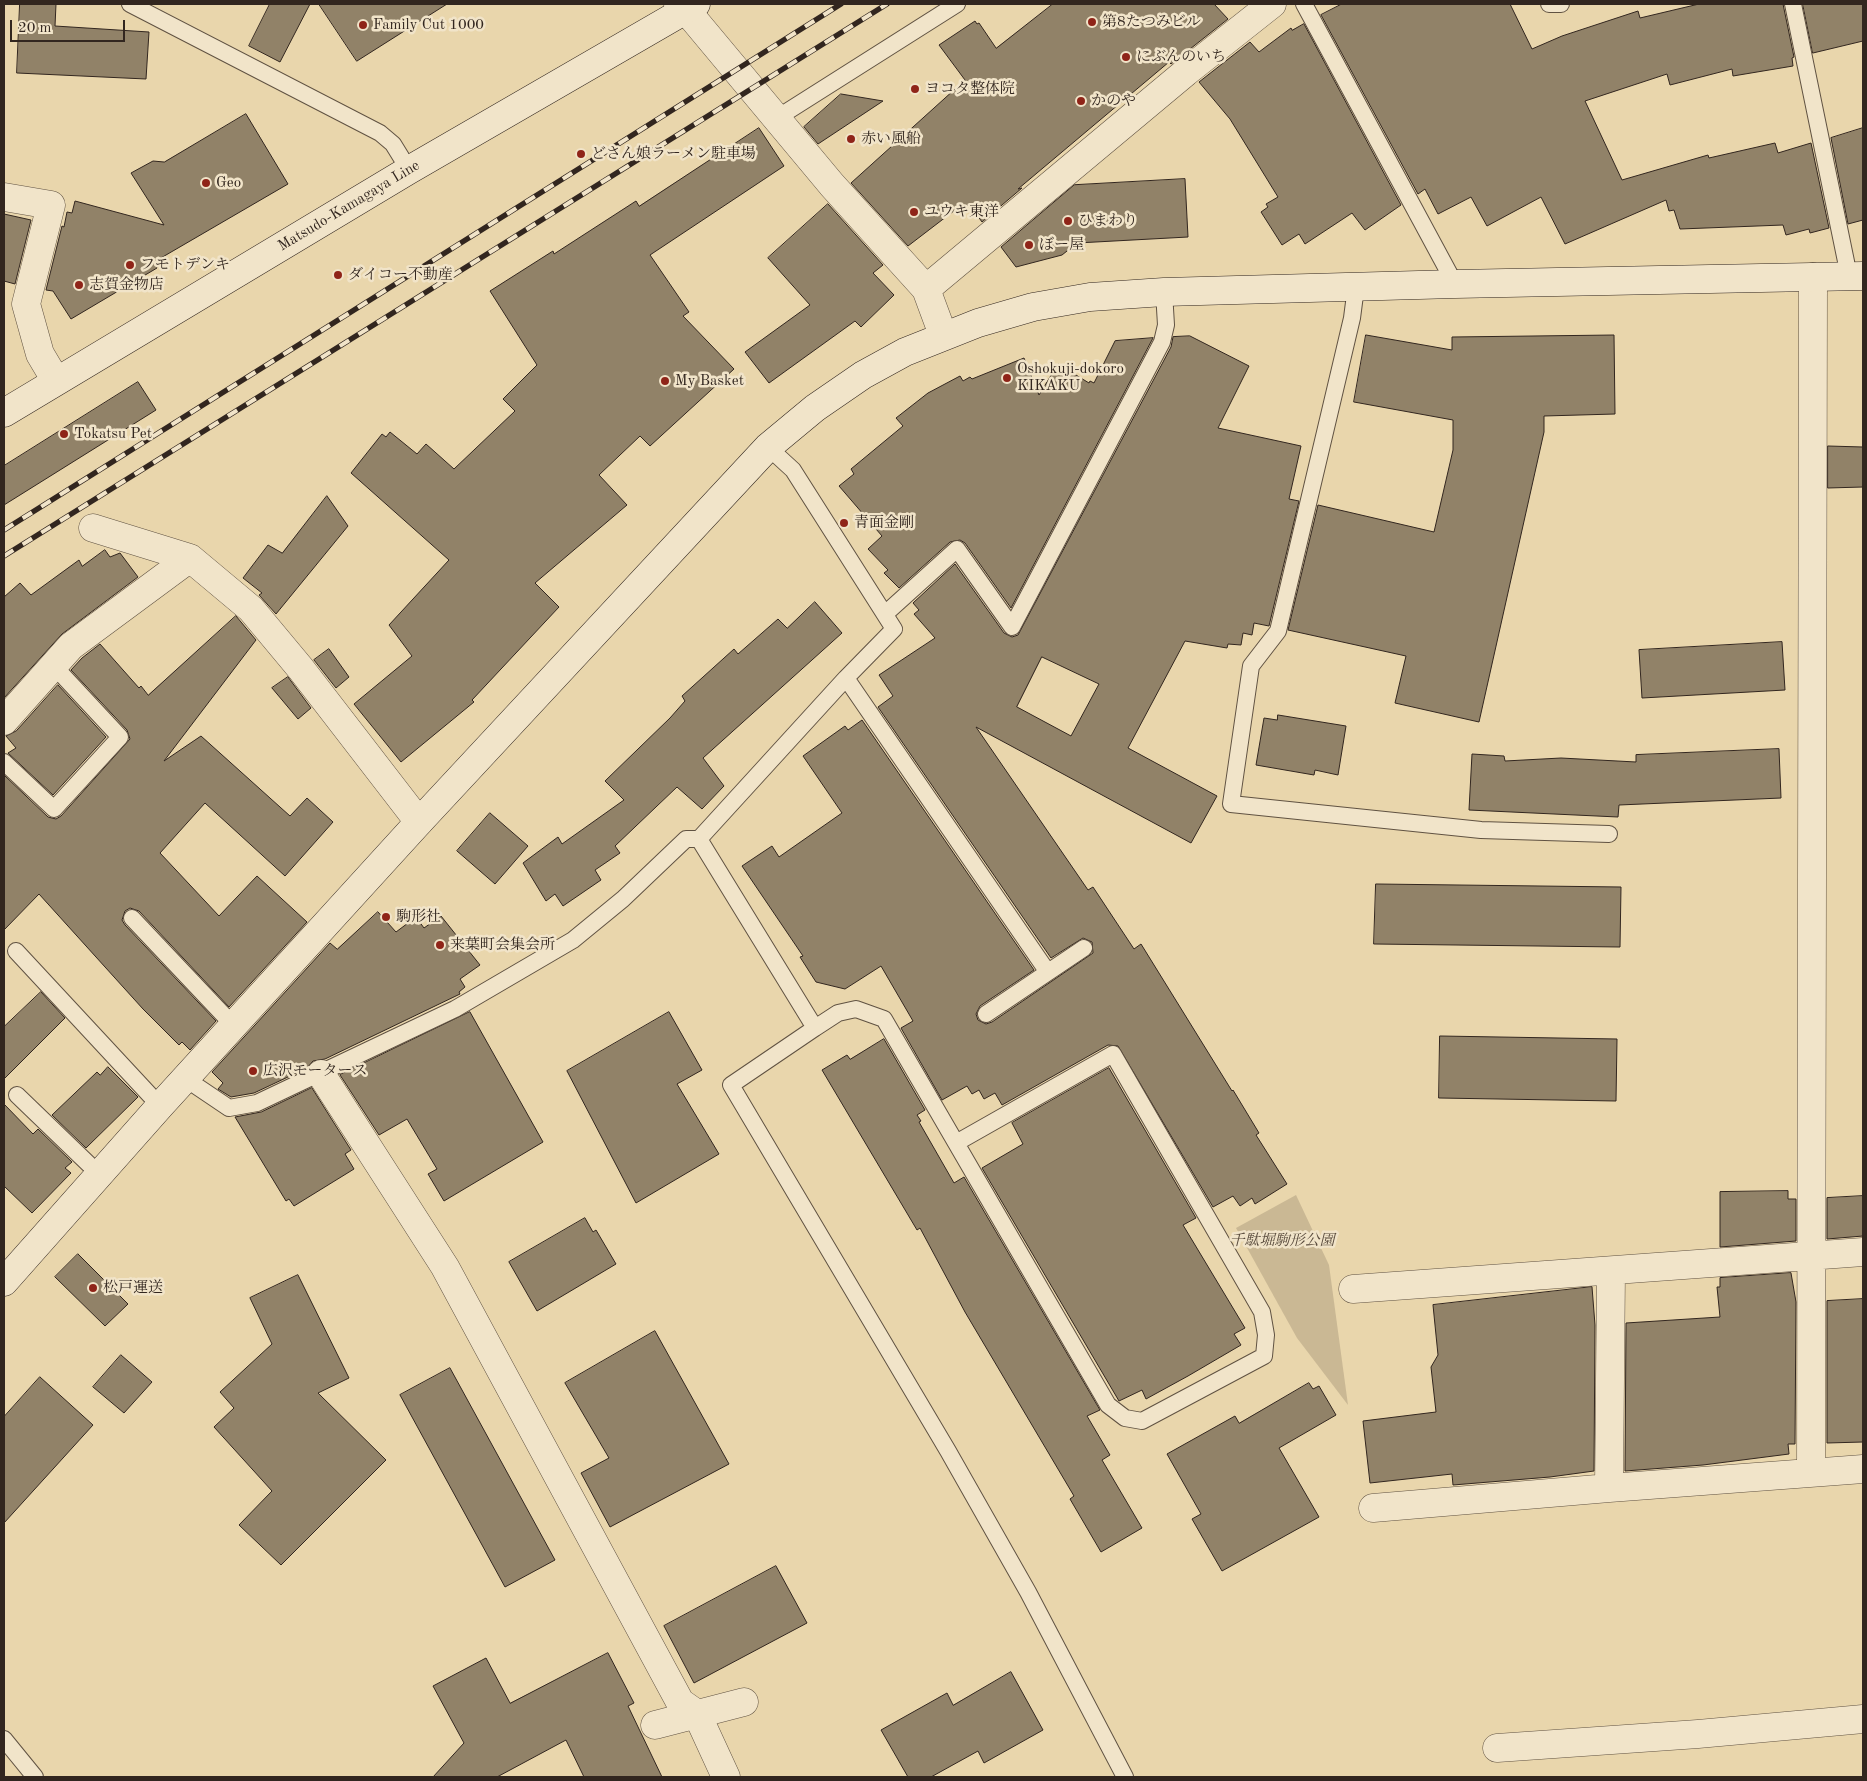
<!DOCTYPE html>
<meta charset="utf-8">
<style>
body{margin:0}
#map{position:relative;width:1867px;height:1781px;overflow:hidden;background:#e9d6ac;font-family:"Old Standard TT",serif}
canvas{display:block}
.frame{position:absolute;inset:0;border:5px solid #32261f;pointer-events:none}
.scale{position:absolute;left:10px;top:20px;width:115px;height:22px;box-sizing:border-box;border:2px solid #32261f;border-top:0;padding-left:6px;font-size:15px;line-height:18px;white-space:nowrap;color:#32261f;-webkit-text-stroke:4px #f1e4c9;paint-order:stroke}
</style>
<div id="map">
<canvas width="1867" height="1781"></canvas>
<div class="frame"></div>
<div class="scale">20 m</div>
</div>
<script>
const ctx = document.querySelector('canvas').getContext('2d');
ctx.lineJoin = 'round';
function fill(path, color) { ctx.fillStyle = color; ctx.fill(path, 'evenodd'); }
function strokePath(path, color, width, dash) { ctx.strokeStyle = color; ctx.lineWidth = width; ctx.lineCap = dash ? 'butt' : 'round'; ctx.setLineDash(dash || []); ctx.stroke(path); }
function drawText(font, color, halo, rows, align = 'center') {
  ctx.font = font + ' "Old Standard TT","Noto Serif JP",serif'; ctx.lineWidth = 5; ctx.setLineDash([]); ctx.textBaseline = 'middle'; ctx.strokeStyle = halo; ctx.fillStyle = color; for (const [text, x, y, turn = 0] of rows) {
    ctx.save(); ctx.translate(x, y); ctx.rotate((+turn || 0) * Math.PI / 180); ctx.textAlign = isNaN(turn) ? turn : align; if (halo) ctx.strokeText(text, 0, 0); ctx.fillText(text, 0, 0); ctx.restore();
  }
}
fill(new Path2D(`
 M 1296,1195 L 1329,1265 L 1348,1405 L 1297,1338 L 1236,1228 Z`), '#cab894');
const building = new Path2D(`
 M 20,4 L 56,4 L 55,26 L 149,32 L 146,79 L 17,73 Z
 M 270,4 L 310,4 L 280,62 L 249,46 Z
 M 319,4 L 447,4 L 357,61 Z
 M 1053,4 L 1214,4 L 1228,19 L 1171,64 L 1169,62 L 1018,189 L 1022,188 L 982,222 L 969,204 L 957,213 L 955,210 L 908,246 L 851,183 L 965,80 L 939,45 L 975,21 L 977,24 L 979,23 L 996,48 Z
 M 1342,4 L 1510,4 L 1532,49 L 1562,36 L 1638,11 L 1640,18 L 1699,4 L 1783,4 L 1794,57 L 1792,58 L 1793,66 L 1733,76 L 1732,69 L 1670,85 L 1667,74 L 1585,101 L 1622,180 L 1708,155 L 1709,158 L 1775,143 L 1778,153 L 1811,143 L 1829,228 L 1810,233 L 1809,229 L 1786,235 L 1783,225 L 1680,229 L 1674,210 L 1669,211 L 1666,200 L 1565,244 L 1541,197 L 1487,226 L 1471,197 L 1438,214 L 1425,189 L 1418,194 L 1321,15 Z
 M 1803,4 L 1863,4 L 1863,41 L 1813,53 Z
 M 1304,24 L 1401,205 L 1365,230 L 1352,213 L 1305,244 L 1299,234 L 1282,245 L 1261,212 L 1268,207 L 1266,204 L 1278,197 L 1230,119 L 1199,82 L 1250,42 L 1259,52 L 1291,28 L 1292,30 Z
 M 841,94 L 883,101 L 818,144 L 804,127 Z
 M 246,114 L 288,184 L 154,262 L 157,268 L 71,319 L 53,291 L 46,290 L 62,226 L 64,227 L 67,212 L 72,213 L 75,201 L 164,225 L 131,173 L 153,161 L 164,162 Z
 M 759,128 L 784,166 L 650,255 L 689,312 L 683,316 L 734,369 L 650,446 L 640,436 L 599,475 L 627,505 L 535,583 L 559,607 L 472,700 L 474,702 L 401,762 L 354,704 L 412,656 L 389,625 L 449,560 L 351,473 L 382,434 L 386,437 L 390,432 L 417,454 L 426,444 L 454,469 L 515,411 L 503,399 L 537,365 L 490,291 L 553,251 L 554,254 L 636,201 L 639,206 Z
 M 1863,128 L 1863,220 L 1848,224 L 1831,138 Z
 M 1185,179 L 1188,237 L 1077,243 L 1062,255 L 1016,267 L 1001,247 L 1074,185 Z
 M 828,204 L 883,265 L 873,273 L 894,295 L 861,327 L 855,321 L 769,383 L 745,352 L 810,305 L 768,258 Z
 M 4,214 L 31,220 L 15,284 L 4,281 Z
 M 1366,335 L 1452,350 L 1452,337 L 1614,335 L 1615,414 L 1544,416 L 1544,432 L 1479,722 L 1395,703 L 1406,656 L 1288,630 L 1318,505 L 1434,532 L 1453,450 L 1453,420 L 1354,402 Z
 M 1190,336 L 1249,366 L 1218,428 L 1301,446 L 1289,499 L 1299,501 L 1269,626 L 1254,623 L 1252,635 L 1243,633 L 1241,645 L 1228,644 L 1227,648 L 1185,641 L 1128,748 L 1217,796 L 1191,843 L 976,727 L 1088,890 L 1093,887 L 1134,949 L 1141,944 L 1232,1091 L 1233,1090 L 1259,1133 L 1256,1135 L 1287,1184 L 1255,1204 L 1252,1198 L 1240,1206 L 1233,1196 L 1213,1207 L 1118,1046 L 1108,1045 L 1002,1105 L 995,1093 L 984,1099 L 979,1090 L 972,1094 L 967,1086 L 942,1100 L 901,1028 L 913,1021 L 881,966 L 845,989 L 816,982 L 800,957 L 803,956 L 742,866 L 772,846 L 779,857 L 842,813 L 803,756 L 845,726 L 848,730 L 862,720 L 1034,970 L 980,1006 L 976,1014 L 978,1020 L 986,1024 L 992,1022 L 1093,953 L 1092,942 L 1083,938 L 1051,958 L 878,707 L 893,696 L 879,675 L 935,638 L 914,614 L 919,610 L 913,603 L 955,564 L 1004,633 L 1012,637 L 1018,635 L 1171,347 L 1173,337 ZM 1042,657 L 1099,684 L 1071,736 L 1017,707 Z
 M 1153,338 L 1011,608 L 965,543 L 960,540 L 950,542 L 899,588 L 884,573 L 888,570 L 868,549 L 882,536 L 839,486 L 854,474 L 851,469 L 903,426 L 896,418 L 928,393 L 960,376 L 963,381 L 970,377 L 972,379 L 1024,358 L 1039,395 L 1058,364 L 1089,383 L 1090,381 L 1094,383 L 1115,341 Z
 M 138,382 L 156,410 L 4,505 L 4,466 Z
 M 1828,446 L 1863,447 L 1863,487 L 1828,488 Z
 M 327,496 L 348,526 L 276,614 L 259,595 L 262,593 L 243,578 L 268,545 L 282,553 Z
 M 105,550 L 110,557 L 120,553 L 138,577 L 62,634 L 4,698 L 4,597 L 20,583 L 31,595 L 79,560 L 82,566 Z
 M 815,602 L 842,633 L 703,758 L 724,786 L 702,809 L 677,787 L 615,846 L 620,853 L 595,870 L 601,880 L 563,906 L 555,894 L 546,901 L 523,863 L 558,837 L 562,844 L 624,800 L 605,781 L 670,718 L 685,701 L 682,696 L 734,649 L 738,654 L 778,619 L 787,628 Z
 M 236,616 L 256,640 L 164,761 L 201,736 L 290,816 L 307,798 L 333,822 L 285,876 L 205,803 L 160,853 L 219,916 L 257,876 L 307,922 L 229,1007 L 139,911 L 130,908 L 125,911 L 122,920 L 125,925 L 216,1021 L 190,1050 L 182,1042 L 179,1045 L 143,1009 L 39,894 L 4,930 L 4,775 L 48,817 L 56,819 L 61,816 L 130,739 L 127,730 L 71,670 L 82,658 L 100,644 L 139,688 L 141,686 L 148,695 Z
 M 1782,642 L 1785,690 L 1642,698 L 1639,650 Z
 M 329,649 L 349,677 L 336,688 L 314,660 Z
 M 288,677 L 311,708 L 298,719 L 272,688 Z
 M 58,685 L 106,737 L 53,795 L 8,753 L 16,748 L 6,736 L 16,731 Z
 M 1278,715 L 1346,726 L 1338,775 L 1315,770 L 1314,775 L 1256,765 L 1264,718 L 1277,720 Z
 M 1779,749 L 1781,798 L 1619,805 L 1618,817 L 1469,810 L 1472,754 L 1504,756 L 1505,761 L 1561,758 L 1636,762 L 1636,755 Z
 M 490,813 L 528,846 L 495,884 L 457,851 Z
 M 1376,884 L 1621,887 L 1620,947 L 1374,944 Z
 M 378,912 L 396,932 L 416,917 L 424,928 L 441,916 L 480,965 L 460,979 L 465,987 L 459,992 L 460,994 L 325,1059 L 313,1061 L 307,1068 L 254,1093 L 231,1097 L 218,1089 L 223,1083 L 212,1072 L 330,943 L 337,949 Z
 M 41,992 L 65,1018 L 4,1079 L 4,1027 Z
 M 470,1012 L 543,1142 L 444,1201 L 428,1174 L 437,1169 L 407,1119 L 379,1135 L 340,1075 Z
 M 669,1012 L 702,1070 L 677,1084 L 719,1154 L 636,1203 L 567,1071 Z
 M 1440,1036 L 1617,1039 L 1616,1101 L 1439,1098 Z
 M 884,1039 L 925,1110 L 917,1115 L 921,1121 L 919,1122 L 954,1183 L 964,1177 L 1100,1410 L 1087,1416 L 1110,1455 L 1102,1460 L 1142,1528 L 1101,1552 L 1070,1499 L 1074,1496 L 965,1312 L 920,1228 L 917,1230 L 822,1070 L 847,1055 L 850,1059 Z
 M 108,1067 L 138,1097 L 86,1148 L 52,1115 L 97,1072 L 100,1075 Z
 M 1109,1068 L 1196,1218 L 1183,1225 L 1245,1328 L 1234,1334 L 1241,1345 L 1188,1376 L 1146,1399 L 1142,1390 L 1119,1401 L 982,1168 L 1023,1144 L 1012,1123 Z
 M 312,1088 L 351,1150 L 345,1154 L 354,1169 L 294,1206 L 289,1199 L 286,1201 L 235,1117 L 261,1112 Z
 M 4,1104 L 33,1134 L 38,1129 L 72,1162 L 65,1168 L 71,1173 L 32,1213 L 4,1186 Z
 M 1788,1191 L 1788,1199 L 1796,1199 L 1796,1241 L 1720,1247 L 1720,1192 Z
 M 1863,1196 L 1863,1236 L 1827,1239 L 1827,1198 Z
 M 585,1218 L 593,1232 L 596,1230 L 616,1264 L 537,1311 L 509,1262 Z
 M 78,1254 L 128,1304 L 105,1326 L 55,1277 Z
 M 1791,1273 L 1796,1302 L 1795,1444 L 1788,1444 L 1789,1454 L 1703,1465 L 1625,1471 L 1626,1323 L 1720,1317 L 1717,1287 L 1720,1287 L 1720,1278 Z
 M 298,1275 L 349,1378 L 318,1393 L 386,1460 L 281,1565 L 239,1525 L 272,1491 L 214,1427 L 234,1408 L 220,1392 L 272,1344 L 250,1298 Z
 M 1592,1287 L 1595,1325 L 1594,1471 L 1550,1477 L 1453,1485 L 1452,1474 L 1370,1483 L 1363,1421 L 1436,1412 L 1431,1367 L 1438,1355 L 1433,1305 Z
 M 1863,1299 L 1863,1442 L 1827,1443 L 1827,1301 Z
 M 655,1331 L 729,1464 L 610,1527 L 581,1473 L 609,1458 L 565,1383 Z
 M 121,1355 L 152,1382 L 124,1413 L 93,1387 Z
 M 450,1368 L 555,1560 L 505,1587 L 400,1395 Z
 M 40,1377 L 93,1425 L 4,1523 L 4,1417 Z
 M 1309,1383 L 1313,1389 L 1319,1386 L 1336,1415 L 1279,1448 L 1319,1517 L 1222,1571 L 1192,1519 L 1201,1514 L 1167,1454 L 1235,1416 L 1239,1423 Z
 M 776,1566 L 807,1623 L 694,1683 L 664,1626 Z
 M 608,1653 L 634,1703 L 628,1706 L 662,1777 L 584,1777 L 566,1740 L 497,1777 L 433,1777 L 464,1743 L 433,1686 L 486,1658 L 510,1703 Z
 M 1011,1672 L 1043,1730 L 984,1763 L 978,1751 L 931,1777 L 908,1777 L 881,1730 L 947,1693 L 953,1705 Z`);
fill(building, '#918268');
strokePath(building, '#32261f', 1);
const lane = new Path2D(`
 M 130,4 L 380,133 L 393,144 L 409,170
 M 1304,4 L 1455,284
 M 1549,4 L 1561,4
 M 1793,4 L 1849,276
 M 777,118 L 957,4
 M 1356,287 L 1352,318 L 1278,631 L 1251,666 L 1231,804 L 1481,830 L 1609,834
 M 768,447 L 793,470 L 894,629 L 846,678 L 699,839 L 815,1028 L 731,1085 L 948,1451 L 1028,1592 L 1125,1777
 M 885,614 L 957,549 L 1012,627 L 1162,342 L 1166,325 L 1164,292
 M 846,678 L 1047,971
 M 4,762 L 54,809 L 120,737 L 54,666
 M 132,918 L 234,1026
 M 16,951 L 160,1106
 M 986,1014 L 1084,948
 M 815,1028 L 838,1013 L 856,1009 L 884,1019 L 956,1143 L 1113,1054 L 1262,1312 L 1266,1335 L 1264,1356 L 1142,1421 L 1125,1418 L 1108,1405 L 956,1143
 M 186,1079 L 229,1108 L 257,1103 L 455,1009 L 573,940 L 623,899 L 686,839 L 699,839
 M 17,1095 L 100,1175
 M 4,1739 L 35,1777`);
const street = new Path2D(`
 M 678,4 L 686,10 L 832,185 L 926,289 L 943,335
 M 4,197 L 51,205 L 26,304 L 40,354 L 56,381
 M 926,289 L 1186,72 L 1272,4
 M 93,528 L 190,558 L 251,609 L 301,669 L 419,822
 M 4,721 L 71,646 L 190,558
 M 321,1074 L 445,1267 L 680,1702 L 697,1714 L 726,1777
 M 1611,1271 L 1609,1488 L 1863,1469
 M 1353,1289 L 1863,1252
 M 1811,1473 L 1813,277
 M 1373,1508 L 1609,1488
 M 655,1725 L 744,1702
 M 1497,1748 L 1698,1734 L 1863,1719`);
const secondary = new Path2D(`
 M 4,413 L 409,170 L 696,4
 M 4,1282 L 160,1106 L 419,822 L 768,447 L 815,408 L 863,375 L 905,352 L 978,323 L 1033,307 L 1090,297 L 1164,292 L 1455,284 L 1863,276`);
strokePath(lane, '#605242', 18);
strokePath(street, '#605242', 29);
strokePath(secondary, '#32261f', 29);
strokePath(lane, '#f1e4c9', 16);
strokePath(street, '#f1e4c9', 28);
strokePath(secondary, '#f1e4c9', 28);
const rail = new Path2D(`
 M 4,530 L 841,4
 M 4,556 L 887,4`);
strokePath(rail, '#32261f', 5.5);
strokePath(rail, '#f1e4c9', 4, [11]);
for (const [x, y, r, color] of [
 [1092,22,5,"#8f2418"],
 [363,25,5,"#8f2418"],
 [1126,57,5,"#8f2418"],
 [915,89,5,"#8f2418"],
 [1081,101,5,"#8f2418"],
 [851,139,5,"#8f2418"],
 [581,154,5,"#8f2418"],
 [206,183,5,"#8f2418"],
 [914,212,5,"#8f2418"],
 [1068,221,5,"#8f2418"],
 [1029,245,5,"#8f2418"],
 [130,265,5,"#8f2418"],
 [338,275,5,"#8f2418"],
 [79,285,5,"#8f2418"],
 [1007,378,5,"#8f2418"],
 [665,381,5,"#8f2418"],
 [64,434,5,"#8f2418"],
 [844,523,5,"#8f2418"],
 [386,917,5,"#8f2418"],
 [440,945,5,"#8f2418"],
 [253,1071,5,"#8f2418"],
 [93,1288,5,"#8f2418"]
]) { const dot = new Path2D(); dot.arc(x, y, r, 0, 2 * Math.PI); ctx.fillStyle = color; ctx.fill(dot); strokePath(dot, '#f1e4c9', 2); }
drawText('15px', '#32261f', '#f1e4c9', [
 ["第8たつみビル",1102,22],
 ["Family Cut 1000",373,25],
 ["にぶんのいち",1136,57],
 ["ヨコタ整体院",925,89],
 ["かのや",1091,101],
 ["赤い風船",861,139],
 ["どさん娘ラーメン駐車場",591,154],
 ["Geo",216,183],
 ["ユウキ東洋",924,212],
 ["ひまわり",1078,221],
 ["ぼー屋",1039,245],
 ["フモトデンキ",140,265],
 ["ダイコー不動産",348,275],
 ["志賀金物店",89,285],
 ["Oshokuji-dokoro",1017,369],
 ["KIKAKU",1017,386],
 ["My Basket",675,381],
 ["Tokatsu Pet",74,434],
 ["青面金剛",854,523],
 ["駒形社",396,917],
 ["来葉町会集会所",450,945],
 ["広沢モータース",263,1071],
 ["松戸運送",103,1288]
], 'left');
drawText('15px', '#32261f', '#f1e4c9', [
 ["Matsudo-Kamagaya Line",349,206,-31]
]);
drawText('italic 15px', '#584a3c', '#f1e4c9', [
 ["千駄堀駒形公園",1282,1241]
]);
</script>
